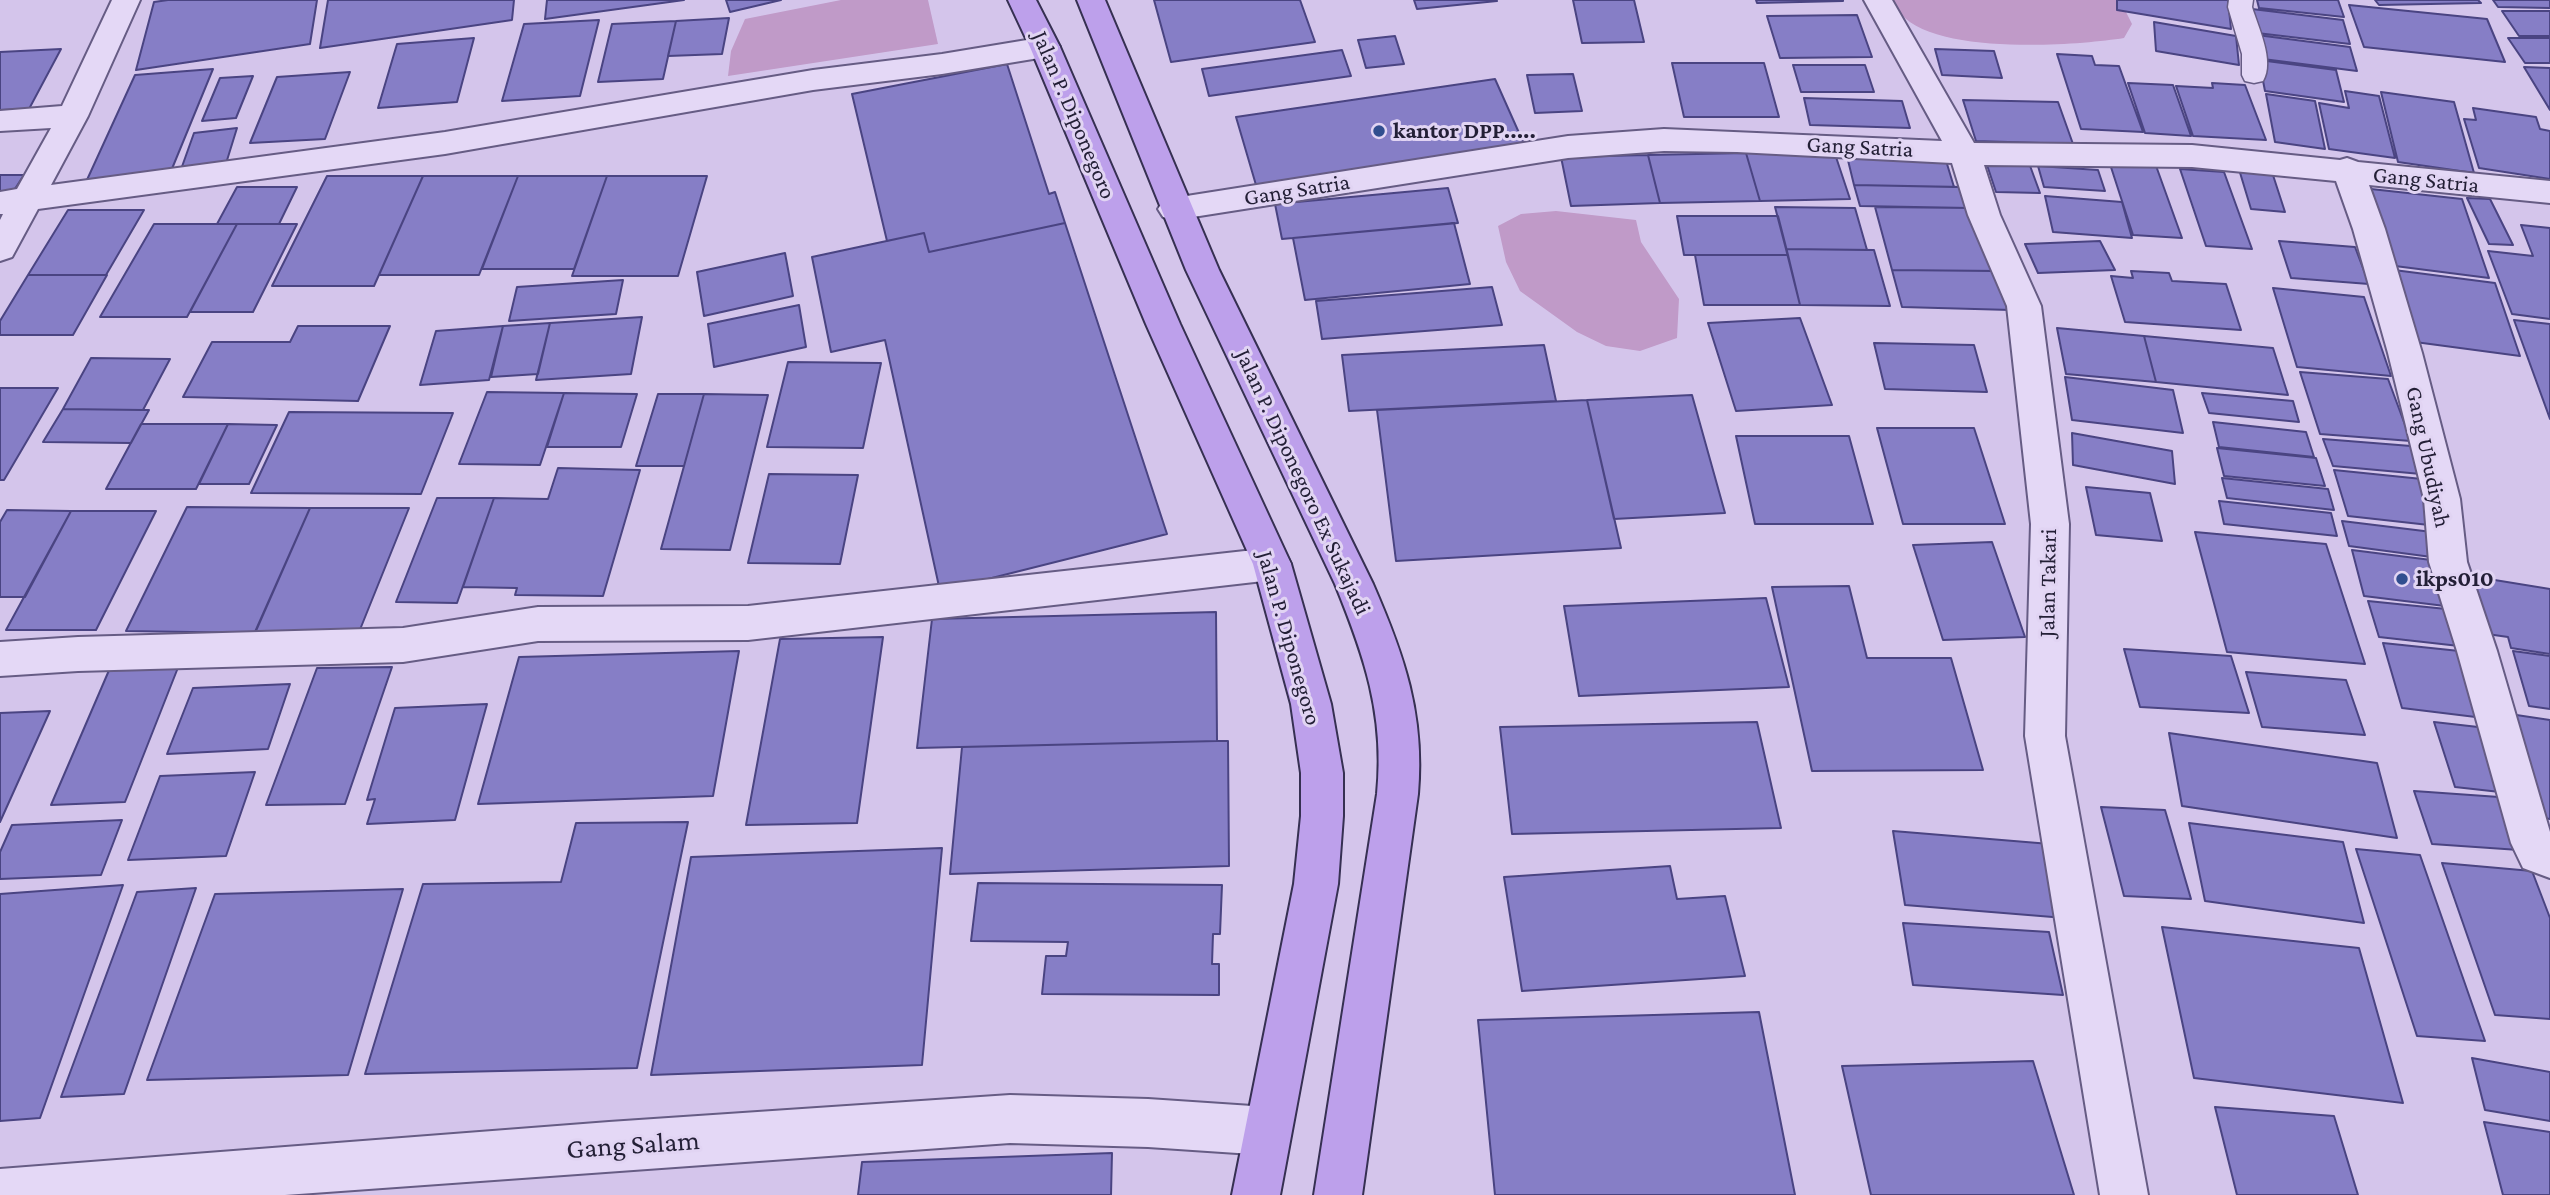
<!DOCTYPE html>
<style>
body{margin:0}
canvas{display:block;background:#d4c5eb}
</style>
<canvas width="2550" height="1195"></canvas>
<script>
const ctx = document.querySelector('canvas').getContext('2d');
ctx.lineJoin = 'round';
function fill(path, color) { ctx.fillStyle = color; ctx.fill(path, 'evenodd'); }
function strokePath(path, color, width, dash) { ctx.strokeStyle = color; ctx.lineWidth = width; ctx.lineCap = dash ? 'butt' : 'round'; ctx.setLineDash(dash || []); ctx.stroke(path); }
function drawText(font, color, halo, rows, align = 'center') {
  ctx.font = font + ' "Crimson Pro",serif'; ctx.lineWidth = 6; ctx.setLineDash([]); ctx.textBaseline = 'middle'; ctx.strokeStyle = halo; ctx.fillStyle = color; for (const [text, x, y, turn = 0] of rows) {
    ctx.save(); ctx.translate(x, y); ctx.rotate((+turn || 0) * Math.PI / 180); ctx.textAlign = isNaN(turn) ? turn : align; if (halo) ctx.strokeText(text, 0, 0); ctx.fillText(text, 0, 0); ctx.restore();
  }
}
fill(new Path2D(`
 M 841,0 L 928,0 L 938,44 L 728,76 L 731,51 L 745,19 Z
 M 1892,0 L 2120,0 L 2132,24 L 2124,38 C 2074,46 1936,55 1901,14 C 1897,10 1895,4 1892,0 Z
 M 1556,211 L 1636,220 L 1641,242 L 1679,299 L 1677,338 L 1640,351 L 1606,346 L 1577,332 L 1520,291 L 1506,262 L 1498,226 L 1521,214 Z`), '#c09ac8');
const building = new Path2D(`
 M 168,0 L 317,0 L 310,44 L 136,70 L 154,2 Z
 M 328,0 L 514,0 L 512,20 L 320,48 Z
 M 547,0 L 684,0 L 545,19 Z
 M 726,0 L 781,0 L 730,12 Z
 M 1154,0 L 1300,0 L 1315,42 L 1171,62 Z
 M 1414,0 L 1496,0 L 1497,1 L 1417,9 Z
 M 1573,0 L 1634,0 L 1644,42 L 1582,43 Z
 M 1756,0 L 1843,0 L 1843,1 L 1757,3 Z
 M 2117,0 L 2228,0 L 2231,29 L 2117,10 Z
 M 2257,0 L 2338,0 L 2344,17 L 2259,8 Z
 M 2375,0 L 2478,0 L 2481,3 L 2379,5 Z
 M 2493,0 L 2550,0 L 2550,8 L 2498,7 Z
 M 2349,5 L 2487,19 L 2505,62 L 2364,47 Z
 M 2252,9 L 2343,20 L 2350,44 L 2257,33 Z
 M 2502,11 L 2550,11 L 2550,36 L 2519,36 Z
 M 1857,15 L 1872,57 L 1780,58 L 1767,16 Z
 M 729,18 L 722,54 L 668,56 L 676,21 Z
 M 599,20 L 580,96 L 502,101 L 524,24 Z
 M 676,21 L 663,79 L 598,82 L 612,24 Z
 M 2154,22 L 2236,36 L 2239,65 L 2156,51 Z
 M 2257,35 L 2350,47 L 2357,71 L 2263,59 Z
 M 1395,36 L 1404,64 L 1366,68 L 1358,40 Z
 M 474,38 L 457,102 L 378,108 L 397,44 Z
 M 2508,38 L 2550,38 L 2550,63 L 2525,63 Z
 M 61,49 L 29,109 L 0,110 L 0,52 Z
 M 1935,49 L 1994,51 L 2002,78 L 1942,75 Z
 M 1342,50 L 1351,76 L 1209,96 L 1202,69 Z
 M 2057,54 L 2092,56 L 2095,65 L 2119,66 L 2143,132 L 2081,129 Z
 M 2259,60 L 2336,70 L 2344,102 L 2265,91 Z
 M 1672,63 L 1764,63 L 1779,117 L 1684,117 Z
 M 1007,64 L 1049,194 L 1055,192 L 1065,223 L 929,252 L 924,233 L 887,241 L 852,94 Z
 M 1793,65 L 1865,65 L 1874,92 L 1801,92 Z
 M 2524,67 L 2550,68 L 2550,110 Z
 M 213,69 L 169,176 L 86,182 L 135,75 Z
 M 350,72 L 325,139 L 250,143 L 277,77 Z
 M 1573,74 L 1582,111 L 1535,113 L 1527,75 Z
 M 253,76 L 236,118 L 202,121 L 220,78 Z
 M 1495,79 L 1524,144 L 1256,185 L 1236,117 Z
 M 2128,83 L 2173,85 L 2191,136 L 2145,133 Z
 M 2212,83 L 2245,85 L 2266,140 L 2193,136 L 2176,86 L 2213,88 Z
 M 2345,91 L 2379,96 L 2395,158 L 2329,149 L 2319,103 L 2349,108 Z
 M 2381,92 L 2454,102 L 2474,173 L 2398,162 Z
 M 2266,94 L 2315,101 L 2325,149 L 2275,142 Z
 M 1804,98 L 1902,101 L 1910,128 L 1810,125 Z
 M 1963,100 L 2058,102 L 2073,144 L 1976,141 Z
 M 2473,108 L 2536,117 L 2540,129 L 2550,131 L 2550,179 L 2479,168 L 2464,119 L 2476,120 Z
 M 237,128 L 224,170 L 179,175 L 194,133 Z
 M 1834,151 L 1850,199 L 1760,201 L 1746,153 Z
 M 1846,152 L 1944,154 L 1954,187 L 1854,185 Z
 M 1746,153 L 1760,201 L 1660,203 L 1648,155 Z
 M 1648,155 L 1660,203 L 1571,206 L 1561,157 Z
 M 2109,161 L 2155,163 L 2182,238 L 2133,235 Z
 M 1986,162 L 2029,163 L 2040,193 L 1996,192 Z
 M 2038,166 L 2098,170 L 2105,191 L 2044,187 Z
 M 2238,166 L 2271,169 L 2285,212 L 2251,209 Z
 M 2180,169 L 2224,172 L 2252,249 L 2206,246 Z
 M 0,175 L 24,175 L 9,198 L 0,198 Z
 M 327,176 L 423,176 L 374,286 L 272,286 Z
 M 423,176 L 518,176 L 479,275 L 379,275 Z
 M 518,176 L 607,176 L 574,269 L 482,269 Z
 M 607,176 L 707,176 L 678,276 L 572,276 Z
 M 1854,185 L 1963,187 L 1969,208 L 1860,206 Z
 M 237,187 L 297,187 L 279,224 L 217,224 Z
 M 1448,188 L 1458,223 L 1282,239 L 1275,204 Z
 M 2371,189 L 2462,199 L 2489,278 L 2395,266 Z
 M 2045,196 L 2122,202 L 2132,238 L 2053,232 Z
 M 2467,198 L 2490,199 L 2513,245 L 2489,244 Z
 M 1775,207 L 1855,208 L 1867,250 L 1786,249 Z
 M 1875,207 L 1972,208 L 1993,271 L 1892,270 Z
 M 68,210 L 144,210 L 106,275 L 28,275 Z
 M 1677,216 L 1778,216 L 1788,255 L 1684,255 Z
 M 1065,223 L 1167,534 L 940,591 L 885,340 L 831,352 L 812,257 L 924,233 L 929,252 Z
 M 1454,223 L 1470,284 L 1305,300 L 1293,238 Z
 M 154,224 L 237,224 L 187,317 L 100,317 Z
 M 237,224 L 297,224 L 253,312 L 190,312 Z
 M 2521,225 L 2550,228 L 2550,319 L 2512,314 L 2488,251 L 2533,256 Z
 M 2100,241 L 2115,270 L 2038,273 L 2025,244 Z
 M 2279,241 L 2355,247 L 2369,284 L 2291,278 Z
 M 1786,249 L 1874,250 L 1890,306 L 1800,305 Z
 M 785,253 L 793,296 L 704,316 L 697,272 Z
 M 1695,255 L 1788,255 L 1800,305 L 1704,305 Z
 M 1892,270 L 1999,271 L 2011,310 L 1902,307 Z
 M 2394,270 L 2495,283 L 2520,356 L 2415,342 Z
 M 2131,271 L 2169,273 L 2172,281 L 2226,284 L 2241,330 L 2125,322 L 2111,276 L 2133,278 Z
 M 28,275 L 107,275 L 73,335 L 0,335 L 0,321 Z
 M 623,280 L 616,314 L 509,321 L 517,287 Z
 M 1492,287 L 1502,325 L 1322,339 L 1316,301 Z
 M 2273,288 L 2364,297 L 2391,376 L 2297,367 Z
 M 799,305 L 806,347 L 714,367 L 708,324 Z
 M 642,317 L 631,374 L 536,380 L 550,323 Z
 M 1800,318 L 1832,405 L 1736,411 L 1708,323 Z
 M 2514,320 L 2550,324 L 2550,419 Z
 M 550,323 L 538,374 L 491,377 L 503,326 Z
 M 298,326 L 390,326 L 358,401 L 183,397 L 212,342 L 290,342 Z
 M 503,326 L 489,380 L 420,385 L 436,331 Z
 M 2057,328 L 2144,336 L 2156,382 L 2066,374 Z
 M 2144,336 L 2273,348 L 2288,395 L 2156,382 Z
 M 1874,343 L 1974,345 L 1987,392 L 1885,389 Z
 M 1544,345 L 1556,401 L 1349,411 L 1342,355 Z
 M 91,358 L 170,359 L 143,410 L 63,409 Z
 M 788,362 L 881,363 L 863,448 L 767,447 Z
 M 2300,372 L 2388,379 L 2411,441 L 2320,434 Z
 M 2065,377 L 2173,390 L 2183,433 L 2072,420 Z
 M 0,388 L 58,388 L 4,480 L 0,480 Z
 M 487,392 L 564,393 L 540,465 L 459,464 Z
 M 564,393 L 637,394 L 621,447 L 547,447 Z
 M 2202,393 L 2293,401 L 2299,422 L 2209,413 Z
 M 658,394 L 704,394 L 684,466 L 636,466 Z
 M 704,394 L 768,395 L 730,550 L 661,549 Z
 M 1692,395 L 1725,513 L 1614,519 L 1587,400 Z
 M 1587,400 L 1621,548 L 1396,561 L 1377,410 Z
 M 63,409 L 143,410 L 149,410 L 131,443 L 43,442 Z
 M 289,412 L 453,413 L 421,494 L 251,493 Z
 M 2213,422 L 2306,432 L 2314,457 L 2219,447 Z
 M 141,424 L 228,424 L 196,489 L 106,489 Z
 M 228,424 L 277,425 L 249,484 L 199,484 Z
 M 1877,428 L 1974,428 L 2005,524 L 1903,524 Z
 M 2072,433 L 2172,451 L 2175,484 L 2073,465 Z
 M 1736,436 L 1849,436 L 1873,524 L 1755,524 Z
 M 2323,439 L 2411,446 L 2421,474 L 2333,466 Z
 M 2217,448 L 2316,458 L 2325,486 L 2224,476 Z
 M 558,468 L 640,470 L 603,596 L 515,595 L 517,588 L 463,587 L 494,498 L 548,499 Z
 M 2334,470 L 2422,479 L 2438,526 L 2348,516 Z
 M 769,474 L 858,475 L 840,564 L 748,563 Z
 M 2222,478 L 2328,489 L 2334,510 L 2227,498 Z
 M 2086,487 L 2150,493 L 2162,541 L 2096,535 Z
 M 437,498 L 494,498 L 457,603 L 396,602 Z
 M 2219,501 L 2331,513 L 2337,536 L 2224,524 Z
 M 187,507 L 310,508 L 255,633 L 126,631 Z
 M 310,508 L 409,508 L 355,642 L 251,641 Z
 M 7,510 L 71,511 L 25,597 L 0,597 L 0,522 Z
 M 71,511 L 156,511 L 96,630 L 6,630 Z
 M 2342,521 L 2432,532 L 2439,558 L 2349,546 Z
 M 2195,532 L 2326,544 L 2365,664 L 2227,652 Z
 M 1992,542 L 2025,637 L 1943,640 L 1913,545 Z
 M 2352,550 L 2439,561 L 2453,607 L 2364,596 Z
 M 2464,575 L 2550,589 L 2550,654 L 2511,648 L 2508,637 L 2480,633 Z
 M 1849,586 L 1867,658 L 1951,658 L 1983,770 L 1812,771 L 1772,587 Z
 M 1766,598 L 1789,687 L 1579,696 L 1564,606 Z
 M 2368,601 L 2456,610 L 2468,647 L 2379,637 Z
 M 1216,612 L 1217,741 L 917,748 L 932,619 Z
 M 883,637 L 857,823 L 746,825 L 780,639 Z
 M 2383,643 L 2469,652 L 2492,719 L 2402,708 Z
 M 2124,649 L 2231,656 L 2249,713 L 2140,707 Z
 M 739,651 L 713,796 L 478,804 L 519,657 Z
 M 2513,651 L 2550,656 L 2550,709 L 2529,706 Z
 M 179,665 L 125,802 L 51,805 L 110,668 Z
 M 392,667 L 345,804 L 266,805 L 317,668 Z
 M 2246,672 L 2346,680 L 2365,735 L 2262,727 Z
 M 290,684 L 268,749 L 167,754 L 193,688 Z
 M 487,704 L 455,820 L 367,824 L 375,799 L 367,800 L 395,708 Z
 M 50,711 L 0,822 L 0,713 Z
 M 2503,713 L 2550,720 L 2550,819 L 2532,816 Z
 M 1757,722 L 1781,828 L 1512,834 L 1500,727 Z
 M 2434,722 L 2487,728 L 2509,793 L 2455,787 Z
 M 2169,733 L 2377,763 L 2397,838 L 2182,806 Z
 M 1217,741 L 1228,741 L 1229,866 L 950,874 L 962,747 Z
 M 255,772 L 226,856 L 128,860 L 160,776 Z
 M 2414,791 L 2499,797 L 2519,850 L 2432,844 Z
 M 2101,807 L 2165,810 L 2191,899 L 2124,896 Z
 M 122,820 L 101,875 L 0,879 L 0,852 L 12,825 Z
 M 688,822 L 637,1068 L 365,1074 L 423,884 L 561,882 L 576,823 Z
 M 2189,823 L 2343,842 L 2364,923 L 2205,901 Z
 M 1893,831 L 2050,844 L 2065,918 L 1905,905 Z
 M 942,848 L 922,1065 L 651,1075 L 691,857 Z
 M 2356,849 L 2420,855 L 2485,1041 L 2417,1036 Z
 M 2442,863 L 2532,871 L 2550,918 L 2550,1019 L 2495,1015 Z
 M 1670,866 L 1677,899 L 1725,896 L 1745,976 L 1522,991 L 1504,877 Z
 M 978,883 L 1222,885 L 1220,934 L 1213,934 L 1212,964 L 1219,964 L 1219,995 L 1042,994 L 1046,956 L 1066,956 L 1068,942 L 971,941 Z
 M 123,885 L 40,1118 L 0,1121 L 0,894 Z
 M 196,888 L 124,1094 L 61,1097 L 137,892 Z
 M 403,889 L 348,1075 L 147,1080 L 215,894 Z
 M 1903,923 L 2049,932 L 2063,995 L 1913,985 Z
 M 2162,927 L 2359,948 L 2403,1103 L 2194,1078 Z
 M 1759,1012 L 1795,1195 L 1495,1195 L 1478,1020 Z
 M 2472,1058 L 2550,1072 L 2550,1121 L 2485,1110 Z
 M 2033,1061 L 2074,1195 L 1871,1195 L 1842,1066 Z
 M 2215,1107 L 2334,1116 L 2358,1195 L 2237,1195 Z
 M 2484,1122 L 2550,1132 L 2550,1195 L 2503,1195 Z
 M 1112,1153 L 1111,1195 L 858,1195 L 862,1162 Z`);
fill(building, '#867ec6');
strokePath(building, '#4a4482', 2);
const service = new Path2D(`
 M 2229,0 L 2253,0 L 2252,7 C 2258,27 2275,61 2263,81 L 2254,83 L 2245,81 L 2242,75 L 2242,54 L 2228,7 Z`);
const minor = new Path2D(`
 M 112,0 L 140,0 L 88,116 L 51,185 L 445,132 L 813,70 L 942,54 L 1045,37 L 1055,40 L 1060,47 L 1055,54 L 1045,57 L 942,74 L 813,90 L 445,154 L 38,209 L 12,257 L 0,261 L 0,220 L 3,214 L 0,214 L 0,192 L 17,189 L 51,128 L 0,131 L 0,111 L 62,106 Z
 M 1864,0 L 1892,0 L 1974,143 L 2192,145 L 2340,160 L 2347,158 L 2358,162 L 2550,181 L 2550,203 L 2369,185 L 2385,229 L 2422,353 L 2460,499 L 2467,562 L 2497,651 L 2550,832 L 2550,878 L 2523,868 L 2511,843 L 2457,651 L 2429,562 L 2424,499 L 2388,353 L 2353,229 L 2336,181 L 2192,167 L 1984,165 L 2000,215 L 2041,306 L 2069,524 L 2065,736 L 2148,1195 L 2100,1195 L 2025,736 L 2031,524 L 2007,306 L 1968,215 L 1952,163 L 1737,152 L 1664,151 L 1568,158 L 1174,220 L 1163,217 L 1158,209 L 1163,201 L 1174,198 L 1568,136 L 1664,129 L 1942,141 Z
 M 1272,548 L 1285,553 L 1291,564 L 1285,575 L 1272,580 L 748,640 L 538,641 L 403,662 L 78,671 L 0,676 L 0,642 L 78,637 L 403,628 L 538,607 L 748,606 Z
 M 1010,1095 L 1148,1099 L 1267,1107 L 1284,1114 L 1291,1131 L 1284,1148 L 1267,1155 L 1148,1147 L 1010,1143 L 285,1195 L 0,1195 L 0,1169 L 609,1122 Z`);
const primary = new Path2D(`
 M 1008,0 L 1036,0 L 1060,47 L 1180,324 L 1291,564 L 1331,704 L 1343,773 L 1343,816 L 1338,884 L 1280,1195 L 1232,1195 L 1294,884 L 1301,816 L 1301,773 L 1291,704 L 1253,564 L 1146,324 L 1030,47 Z
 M 1077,0 L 1105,0 L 1219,270 L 1373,584 C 1404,655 1425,715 1418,794 L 1362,1195 L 1314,1195 L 1377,794 C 1385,715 1364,655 1335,584 L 1186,270 Z`);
strokePath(service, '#665c84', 3);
strokePath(minor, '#665c84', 4);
strokePath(primary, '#363052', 4);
fill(service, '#e4d8f6');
fill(minor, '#e4d8f6');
fill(primary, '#bda0eb');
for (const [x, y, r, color] of [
 [1379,131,7,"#314e8f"],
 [2402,579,7,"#314e8f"]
]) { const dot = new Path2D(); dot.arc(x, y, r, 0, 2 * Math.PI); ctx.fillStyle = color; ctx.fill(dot); strokePath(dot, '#e1d4f3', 2.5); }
drawText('23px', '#231f36', '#e1d4f3', [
 ["Jalan P. Diponegoro",1074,115,67],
 ["Gang Satria",1860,147,3],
 ["Gang Satria",2426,180,6],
 ["Gang Satria",1297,190,-9],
 ["Gang Ubudiyah",2428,457,78],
 ["Jalan P. Diponegoro Ex Sukajadi",1303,482,65],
 ["Jalan Takari",2048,583,-89],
 ["Jalan P. Diponegoro",1289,638,74]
]);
drawText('bold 23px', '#231f36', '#e1d4f3', [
 ["kantor DPP.....",1393,131],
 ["ikps010",2416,579]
], 'left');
drawText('28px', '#231f36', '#e1d4f3', [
 ["Gang Salam",633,1145,-4]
]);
</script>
